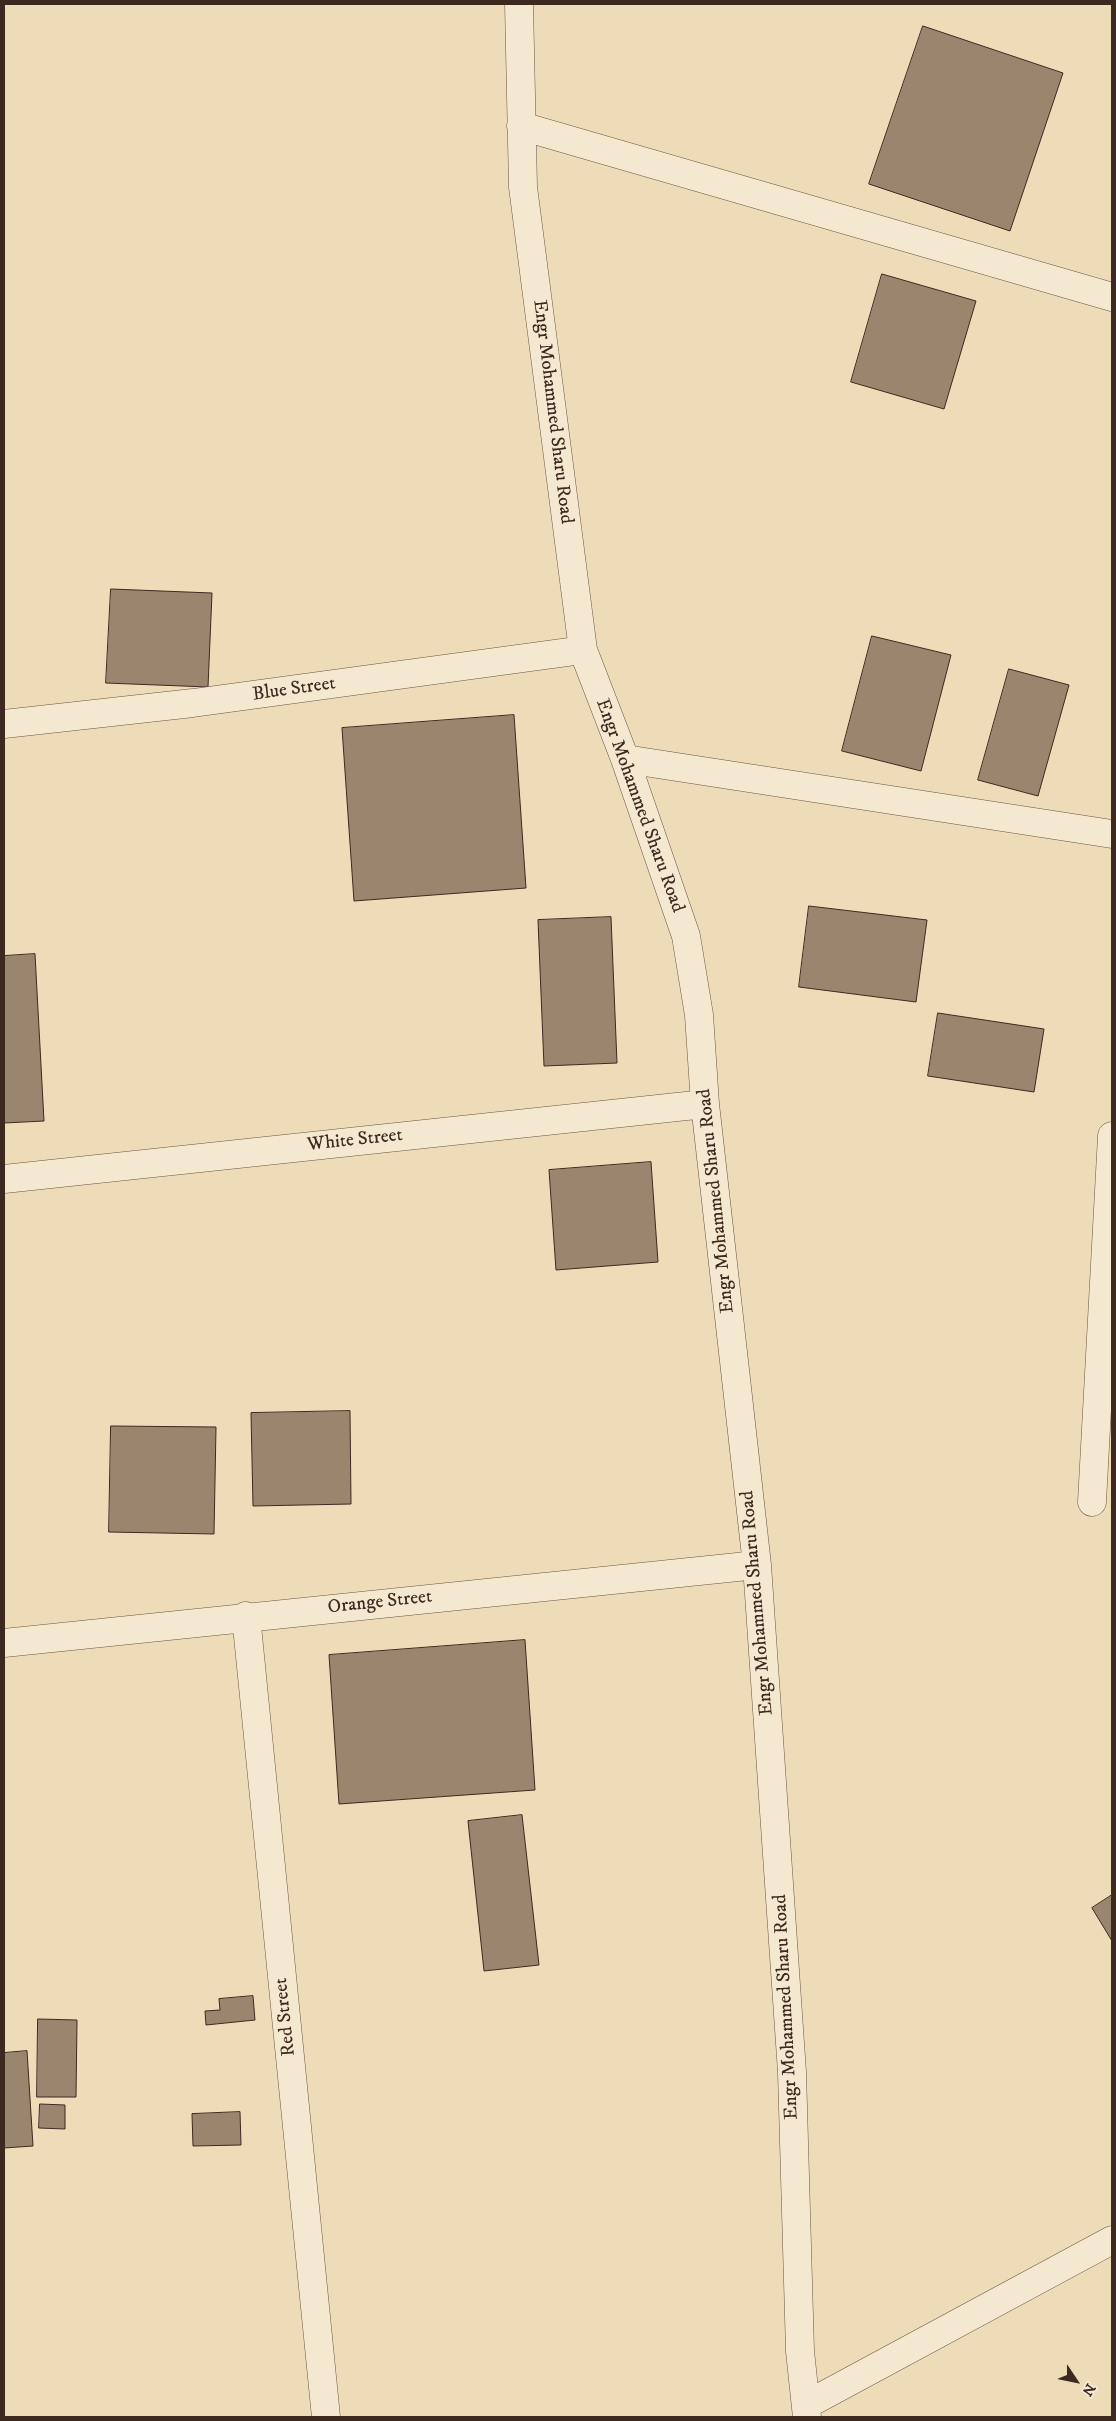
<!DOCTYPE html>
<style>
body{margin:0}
#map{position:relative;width:1116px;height:2421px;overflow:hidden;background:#eedbb7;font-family:"IM FELL DW Pica",serif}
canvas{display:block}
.frame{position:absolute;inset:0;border:5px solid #3e2920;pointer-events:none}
.north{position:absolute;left:1051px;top:2356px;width:50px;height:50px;-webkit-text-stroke:4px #f4e8d0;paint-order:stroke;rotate:124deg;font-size:14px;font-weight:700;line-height:20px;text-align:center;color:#3e2920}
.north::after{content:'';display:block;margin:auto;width:18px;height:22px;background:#3e2920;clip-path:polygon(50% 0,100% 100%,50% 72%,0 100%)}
</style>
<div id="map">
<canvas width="1116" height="2421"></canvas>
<div class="frame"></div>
<div class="north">N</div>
</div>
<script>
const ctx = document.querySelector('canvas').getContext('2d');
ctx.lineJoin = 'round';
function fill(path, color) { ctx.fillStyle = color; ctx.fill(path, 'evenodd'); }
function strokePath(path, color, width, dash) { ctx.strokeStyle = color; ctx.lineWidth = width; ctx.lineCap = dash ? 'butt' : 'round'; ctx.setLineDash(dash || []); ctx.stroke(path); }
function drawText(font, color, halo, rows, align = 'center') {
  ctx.font = font + ' "IM FELL DW Pica",serif'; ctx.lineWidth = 4; ctx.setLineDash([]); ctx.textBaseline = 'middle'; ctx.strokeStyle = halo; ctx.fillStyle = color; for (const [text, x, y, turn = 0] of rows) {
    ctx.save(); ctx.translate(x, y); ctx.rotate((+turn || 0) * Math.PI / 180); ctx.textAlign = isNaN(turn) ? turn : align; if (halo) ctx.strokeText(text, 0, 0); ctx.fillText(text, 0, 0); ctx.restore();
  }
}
const building = new Path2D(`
 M 923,26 L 1063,73 L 1010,231 L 869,184 Z
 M 882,274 L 976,301 L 944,409 L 851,382 Z
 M 111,589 L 212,593 L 208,687 L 106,683 Z
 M 872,636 L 951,655 L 921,771 L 842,751 Z
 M 1009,669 L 1069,685 L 1038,796 L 978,780 Z
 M 514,715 L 526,888 L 354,901 L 342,728 Z
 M 809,906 L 927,920 L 916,1002 L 799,987 Z
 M 611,917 L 617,1063 L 544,1066 L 538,920 Z
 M 35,954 L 44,1121 L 4,1123 L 4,956 Z
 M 938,1013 L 1044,1029 L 1034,1092 L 928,1076 Z
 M 651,1162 L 658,1262 L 556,1270 L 549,1170 Z
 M 350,1411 L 351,1504 L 253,1506 L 251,1413 Z
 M 111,1426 L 216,1427 L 214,1534 L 109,1532 Z
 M 525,1640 L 535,1790 L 339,1804 L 329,1655 Z
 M 522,1815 L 539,1965 L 484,1971 L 468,1821 Z
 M 1112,1895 L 1112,1941 L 1092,1908 Z
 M 253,1996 L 255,2020 L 206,2025 L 205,2011 L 220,2010 L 219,1999 Z
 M 38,2019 L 77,2020 L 76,2097 L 37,2097 Z
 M 27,2051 L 33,2146 L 4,2148 L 4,2053 Z
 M 40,2104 L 65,2105 L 65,2129 L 39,2128 Z
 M 240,2112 L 241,2145 L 193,2146 L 192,2114 Z`);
fill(building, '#9a866f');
strokePath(building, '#3e2920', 1);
const minor = new Path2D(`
 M 519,4 L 523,187 L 583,650 L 625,759 L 686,936 L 699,1015 L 705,1104 L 757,1565 L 792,2072 L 800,2351 L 807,2417
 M 521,126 L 1112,297
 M 4,724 L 193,703 L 583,650
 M 625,759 L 1112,834
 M 4,1179 L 705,1104
 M 1092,1502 L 1112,1136
 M 246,1616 L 326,2417
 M 4,1643 L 757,1565
 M 806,2405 L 1112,2240`);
strokePath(minor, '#6a5646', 29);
strokePath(minor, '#f4e8d0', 28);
drawText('19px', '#3e2920', '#f4e8d0', [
 ["Engr Mohammed Sharu Road",552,412,83],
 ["Blue Street",294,690,-8],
 ["Engr Mohammed Sharu Road",639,806,70],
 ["White Street",355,1141,-6],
 ["Engr Mohammed Sharu Road",717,1201,-96],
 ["Orange Street",380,1603,-6],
 ["Engr Mohammed Sharu Road",758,1603,-95],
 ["Engr Mohammed Sharu Road",787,2007,-93],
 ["Red Street",286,2017,-96]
]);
</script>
